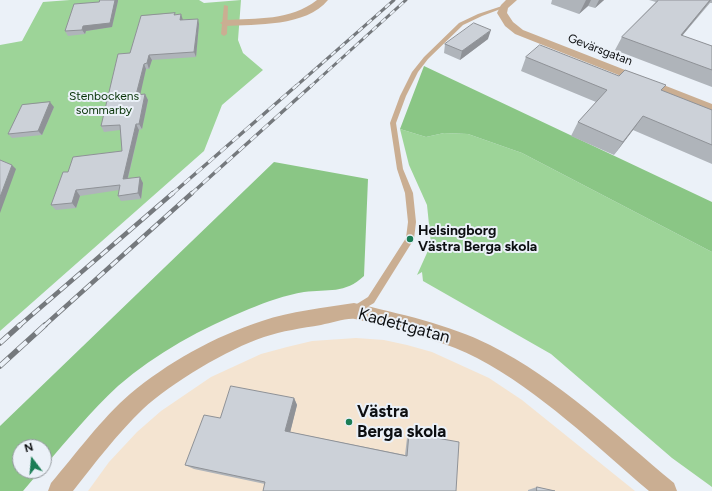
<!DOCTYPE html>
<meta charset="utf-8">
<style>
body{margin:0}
#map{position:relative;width:712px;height:491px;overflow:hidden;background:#ebf1f8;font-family:Figtree,sans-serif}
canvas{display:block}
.north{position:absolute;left:12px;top:439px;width:40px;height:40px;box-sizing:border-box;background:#ebf1f8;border:1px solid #92979c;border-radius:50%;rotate:344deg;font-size:11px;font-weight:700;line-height:16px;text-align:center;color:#0d0f11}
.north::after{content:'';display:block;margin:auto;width:14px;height:18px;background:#1b7d55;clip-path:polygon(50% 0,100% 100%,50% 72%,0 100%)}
</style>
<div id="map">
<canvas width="712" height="491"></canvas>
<div class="north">N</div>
</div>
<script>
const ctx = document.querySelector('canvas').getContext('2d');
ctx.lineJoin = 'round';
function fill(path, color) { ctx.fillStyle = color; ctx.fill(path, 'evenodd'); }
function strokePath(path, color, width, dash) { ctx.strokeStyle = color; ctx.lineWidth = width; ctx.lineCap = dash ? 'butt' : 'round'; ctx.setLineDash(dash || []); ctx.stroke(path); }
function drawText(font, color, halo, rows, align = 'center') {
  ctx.font = font + ' Figtree,sans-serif'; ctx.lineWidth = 4; ctx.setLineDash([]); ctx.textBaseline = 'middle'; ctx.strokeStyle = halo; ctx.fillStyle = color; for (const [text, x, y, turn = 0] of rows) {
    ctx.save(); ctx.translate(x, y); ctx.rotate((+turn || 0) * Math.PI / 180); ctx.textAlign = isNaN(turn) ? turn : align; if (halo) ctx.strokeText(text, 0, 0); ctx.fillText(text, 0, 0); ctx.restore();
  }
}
fill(new Path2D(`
 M 356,338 L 384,340 L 407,345 L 432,352 L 489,378 L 522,400 L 635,491 L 88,491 L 109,462 L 137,432 L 161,411 L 211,377 L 261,354 L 287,347 L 312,341 Z`), '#f4e4d1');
fill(new Path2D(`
 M 70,0 L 199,0 L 204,3 L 241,0 L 238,40 L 243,53 L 263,70 L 222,105 L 204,151 L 0,331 L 0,45 L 22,41 L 43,2 Z
 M 400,129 L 426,137 L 444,133 L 468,134 L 522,153 L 712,252 L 712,487 L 672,458 L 551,354 L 423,281 L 422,272 L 417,275 L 431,244 L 427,205 L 409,165 Z`), '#9dd498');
fill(new Path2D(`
 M 424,66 L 712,202 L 712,252 L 522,153 L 468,134 L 444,133 L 426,137 L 400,129 Z
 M 274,162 L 368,179 L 364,276 C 345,294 328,289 304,292 C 286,295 266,302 249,309 C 202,328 156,353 118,386 C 91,411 68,439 44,467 L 44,447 L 20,447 L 20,471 L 40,471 L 23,491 L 0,491 L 0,426 Z`), '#8ac685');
fill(new Path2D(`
 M 224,5 L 228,6 L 227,34 L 224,36 L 221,34 Z
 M 502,6 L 506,7 L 482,16 L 463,25 L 428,59 L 418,72 L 406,96 L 396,123 L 403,169 L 413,193 L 416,222 L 414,239 L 374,303 L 355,314 L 352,313 L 351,310 L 352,307 L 368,297 L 406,238 L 408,222 L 405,193 L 397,169 L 390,123 L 400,96 L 412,72 L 424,57 L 459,23 L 478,14 Z`), '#caae92');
fill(new Path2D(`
 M 317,0 L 328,0 C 306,27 256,24 225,26 L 220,23 L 225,20 C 257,18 290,21 317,0 Z
 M 506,0 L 517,0 L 508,8 L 507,13 L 513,22 L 523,30 L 712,104 L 712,112 L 515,34 L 505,26 L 497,13 L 501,5 Z
 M 354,303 C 400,314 448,324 490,345 C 558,379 616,435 674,483 L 677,491 L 649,491 C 594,444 541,392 477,358 C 449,343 416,335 385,327 C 376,325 365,321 355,319 C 345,318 332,323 321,325 C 302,328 282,331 264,337 C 228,349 171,383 143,409 C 117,434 95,463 73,491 L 48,491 L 51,483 C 75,455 102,418 130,394 C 167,363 215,336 262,321 C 291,311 323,308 354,303 Z`), '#caae92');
const railFar3 = new Path2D(`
 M 295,87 L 394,0
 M 310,87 L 406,0`);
const railFar2 = new Path2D(`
 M 172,194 L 296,86
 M 191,194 L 311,86`);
const railFar1 = new Path2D(`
 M 19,326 L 173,193
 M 44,326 L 192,193`);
const rail = new Path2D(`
 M 0,343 L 20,325
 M 0,366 L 45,325`);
strokePath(railFar3, '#75797d', 3);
strokePath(railFar2, '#75797d', 3.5);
strokePath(railFar1, '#75797d', 4.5);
strokePath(rail, '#75797d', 5.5);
strokePath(railFar3, '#ebf1f8', 2, [6]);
strokePath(railFar2, '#ebf1f8', 2.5, [8]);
strokePath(railFar1, '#ebf1f8', 3, [9]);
strokePath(rail, '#ebf1f8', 4, [12]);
fill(new Path2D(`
 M 100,0 L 118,0 L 112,27 L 86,31 L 85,34 L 68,36 L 65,31 L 99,2 Z
 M 552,0 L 604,0 L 595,8 L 588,6 L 579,14 L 551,4 Z
 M 649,0 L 712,0 L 712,3 L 710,3 L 682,36 L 712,46 L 712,87 L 615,50 L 622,37 L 656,2 Z
 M 175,15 L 182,20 L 199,24 L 196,57 L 152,60 L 149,69 L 146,69 L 140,95 L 145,94 L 148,100 L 142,129 L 139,130 L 128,179 L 143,183 L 141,199 L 121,201 L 118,196 L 119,190 L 80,196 L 76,208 L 56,210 L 51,205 L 68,172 L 122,151 L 120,130 L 104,132 L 101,126 L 130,53 Z
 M 488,39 L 460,60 L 444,53 L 445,44 Z
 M 526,57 L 619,76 L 662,91 L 712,110 L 712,164 L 633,130 L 614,155 L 571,136 L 578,122 L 596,102 L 521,71 Z
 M 54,107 L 42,135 L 12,138 L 8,134 Z
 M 294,398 L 297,405 L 290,432 L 405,455 L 407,438 L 409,433 L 456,491 L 265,484 L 194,469 L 185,465 L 220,418 Z
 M 537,487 L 555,491 L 528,491 L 528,490 Z`), '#afb4ba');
fill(new Path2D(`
 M 115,0 L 118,0 L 118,1 L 112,27 L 86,31 L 85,34 L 82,30 L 83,26 Z
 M 586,0 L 591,0 L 588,6 L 579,14 Z
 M 599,0 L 604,0 L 595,8 Z
 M 710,0 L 711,0 L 672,48 L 681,35 Z
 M 181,14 L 183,20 L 180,20 Z
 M 198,19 L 199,24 L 196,57 L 194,52 Z
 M 491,30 L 488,39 L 460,60 L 462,51 Z
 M 149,55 L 152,60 L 149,69 L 147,63 Z
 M 144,64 L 146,69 L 139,100 L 136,95 Z
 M 145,94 L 148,100 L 142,129 L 139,124 Z
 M 50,102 L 54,107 L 42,135 L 38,131 Z
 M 643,116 L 633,130 L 614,155 L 623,142 Z
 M 136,124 L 139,130 L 126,185 L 123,179 Z
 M 12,165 L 16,169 L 0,213 L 0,197 Z
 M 140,177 L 143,183 L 141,199 L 138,193 Z
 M 76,190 L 80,196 L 76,208 L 72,203 Z
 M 294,398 L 297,405 L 289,437 L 285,431 Z`), '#8f9297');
const building = new Path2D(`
 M 100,0 L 115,0 L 110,23 L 83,26 L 82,30 L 65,31 L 74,4 L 99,2 Z
 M 659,0 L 710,0 L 681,35 L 712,46 L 712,70 L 622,37 Z
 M 175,13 L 174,15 L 181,14 L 180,20 L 198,19 L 194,52 L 149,55 L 147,63 L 144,64 L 136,95 L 145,94 L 139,124 L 136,124 L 123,179 L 140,177 L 138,193 L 118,196 L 120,185 L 76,190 L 72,203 L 51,205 L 63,172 L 68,172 L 73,157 L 122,151 L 120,125 L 101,126 L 118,54 L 130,53 L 141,16 Z
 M 474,23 L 491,30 L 462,51 L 445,44 Z
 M 540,45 L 619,76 L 625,70 L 666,85 L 661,90 L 712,110 L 712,145 L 643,116 L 623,142 L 578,122 L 607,90 L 526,57 Z
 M 50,102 L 38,131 L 8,134 L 22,105 Z
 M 0,160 L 12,165 L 0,197 Z
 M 231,386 L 294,398 L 285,431 L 407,456 L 409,433 L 459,442 L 456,491 L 263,491 L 265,482 L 185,465 L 204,415 L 220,418 Z
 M 537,487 L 555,491 L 537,491 Z`);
fill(building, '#ccd1d8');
strokePath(building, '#8f9297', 1);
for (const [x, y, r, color] of [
 [410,239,4,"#1b7d55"],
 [349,422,4,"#1b7d55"]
]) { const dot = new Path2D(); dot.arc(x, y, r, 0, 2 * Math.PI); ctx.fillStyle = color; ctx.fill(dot); strokePath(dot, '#ebf1f8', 1.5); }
drawText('12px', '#0d0f11', '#ebf1f8', [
 ["Gevärsgatan",600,50,21]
]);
drawText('12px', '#093408', '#ebf1f8', [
 ["Stenbockens",104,96],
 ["sommarby",104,110]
]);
drawText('bold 14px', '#0d0f11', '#ebf1f8', [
 ["Helsingborg",418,231],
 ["Västra Berga skola",418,247]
], 'left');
drawText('17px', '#0d0f11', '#ebf1f8', [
 ["Kadettgatan",404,326,15]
]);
drawText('bold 17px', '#0d0f11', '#ebf1f8', [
 ["Västra",357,412],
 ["Berga skola",357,432]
], 'left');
</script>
